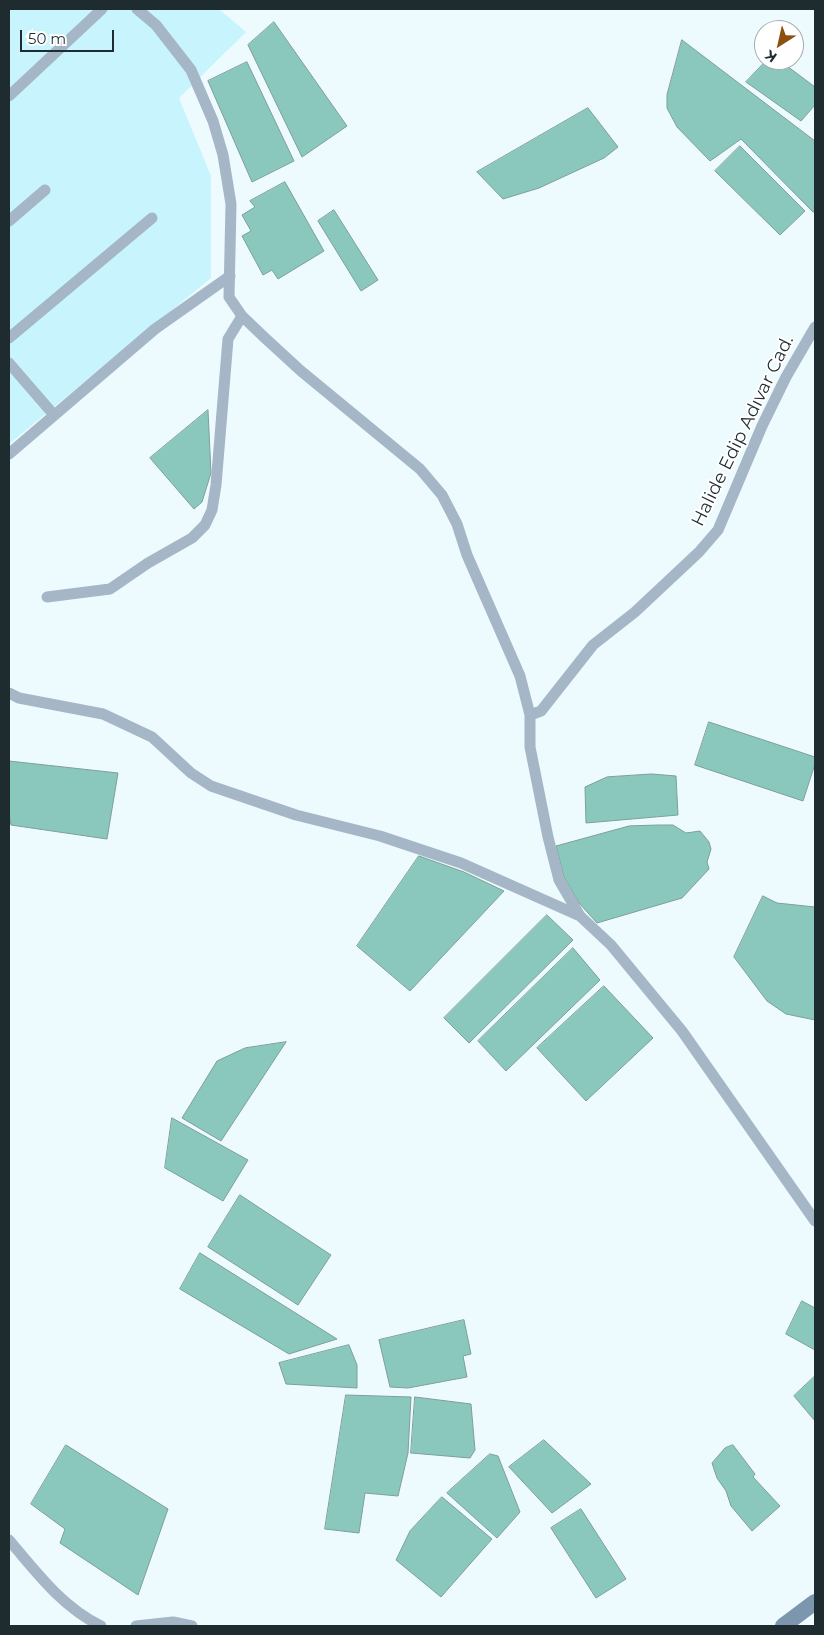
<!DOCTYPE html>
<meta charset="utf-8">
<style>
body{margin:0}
#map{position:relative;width:824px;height:1635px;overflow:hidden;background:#edfbfe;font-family:Montserrat,sans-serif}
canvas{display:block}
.frame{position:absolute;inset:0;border:10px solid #1f2c2f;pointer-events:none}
.north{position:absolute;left:754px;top:20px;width:50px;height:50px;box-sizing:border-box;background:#fff;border:1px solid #a5abac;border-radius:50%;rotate:215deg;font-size:14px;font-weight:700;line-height:20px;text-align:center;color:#1f2c2f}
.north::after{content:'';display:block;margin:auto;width:18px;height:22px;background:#8d5012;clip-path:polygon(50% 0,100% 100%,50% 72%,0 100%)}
.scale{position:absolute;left:20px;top:30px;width:94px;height:22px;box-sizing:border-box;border:2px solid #1f2c2f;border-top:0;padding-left:6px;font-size:15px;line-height:18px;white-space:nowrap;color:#1f2c2f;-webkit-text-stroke:4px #fff;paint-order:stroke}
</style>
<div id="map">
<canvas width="824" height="1635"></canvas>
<div class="frame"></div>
<div class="north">K</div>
<div class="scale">50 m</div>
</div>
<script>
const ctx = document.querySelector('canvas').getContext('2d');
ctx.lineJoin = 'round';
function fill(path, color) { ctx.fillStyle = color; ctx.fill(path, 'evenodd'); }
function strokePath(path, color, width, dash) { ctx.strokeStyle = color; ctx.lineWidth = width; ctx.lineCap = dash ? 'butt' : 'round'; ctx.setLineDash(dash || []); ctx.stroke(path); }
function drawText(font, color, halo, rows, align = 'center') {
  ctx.font = font + ' Montserrat,sans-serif'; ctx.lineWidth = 4; ctx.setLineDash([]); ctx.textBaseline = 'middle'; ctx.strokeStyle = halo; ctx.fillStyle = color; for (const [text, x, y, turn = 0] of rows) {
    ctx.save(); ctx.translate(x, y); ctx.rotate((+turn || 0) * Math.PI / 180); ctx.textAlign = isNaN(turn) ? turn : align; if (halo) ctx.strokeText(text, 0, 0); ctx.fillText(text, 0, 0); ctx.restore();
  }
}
fill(new Path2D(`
 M 9,9 L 219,9 L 246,32 L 179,98 L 211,176 L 211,278 L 9,444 Z`), '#c8f4fe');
const building = new Path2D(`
 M 274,22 L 347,126 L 302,157 L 248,45 Z
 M 682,40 L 815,141 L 815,211 L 813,212 L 741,139 L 710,161 L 677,127 L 667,108 L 667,95 Z
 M 767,60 L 779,60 L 815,87 L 815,105 L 801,121 L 746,82 Z
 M 247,62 L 294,161 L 252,182 L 208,81 Z
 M 588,108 L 618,147 L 604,158 L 539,188 L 503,199 L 477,172 Z
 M 740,146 L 805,211 L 780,235 L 715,171 Z
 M 285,182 L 324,251 L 278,279 L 272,270 L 263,275 L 242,236 L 251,231 L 242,215 L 255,207 L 250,201 Z
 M 334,210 L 378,280 L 361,291 L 318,221 Z
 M 208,410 L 211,473 L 202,502 L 194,509 L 150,458 Z
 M 709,722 L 815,757 L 815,764 L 803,801 L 695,765 Z
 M 9,761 L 118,773 L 107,839 L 11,825 L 9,814 Z
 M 652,774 L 676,776 L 678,815 L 586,823 L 585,787 L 607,777 Z
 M 659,825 L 673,825 L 686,833 L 700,831 L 709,842 L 711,849 L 707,862 L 709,869 L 682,898 L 597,923 L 579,903 L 564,877 L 556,846 L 629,826 Z
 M 419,856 L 464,872 L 504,891 L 410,991 L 357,946 Z
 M 763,896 L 777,903 L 815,907 L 815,1020 L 786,1014 L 767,1001 L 734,957 Z
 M 547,915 L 573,940 L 469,1043 L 444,1018 Z
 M 573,948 L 600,980 L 506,1071 L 478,1041 Z
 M 604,986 L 653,1038 L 586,1101 L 537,1048 Z
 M 286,1042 L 221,1141 L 182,1118 L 217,1061 L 245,1048 Z
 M 172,1118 L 248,1160 L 223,1201 L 165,1168 Z
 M 240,1195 L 331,1255 L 298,1305 L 208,1247 Z
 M 200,1253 L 337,1339 L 289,1354 L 180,1289 Z
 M 802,1301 L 815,1308 L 815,1350 L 786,1334 Z
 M 464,1320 L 471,1354 L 463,1356 L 467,1377 L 408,1388 L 390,1387 L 379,1340 Z
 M 349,1345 L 357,1365 L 357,1388 L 286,1384 L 279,1363 Z
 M 815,1376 L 815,1421 L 794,1396 Z
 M 346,1395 L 411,1397 L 408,1453 L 398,1496 L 365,1493 L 359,1533 L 325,1529 Z
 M 415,1397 L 471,1404 L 475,1450 L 470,1458 L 411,1453 Z
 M 544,1440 L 591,1484 L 552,1513 L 509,1467 Z
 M 66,1445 L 168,1509 L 138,1595 L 60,1543 L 65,1529 L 31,1504 Z
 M 733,1445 L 755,1474 L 753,1477 L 780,1506 L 752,1531 L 731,1506 L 726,1491 L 717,1478 L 712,1463 L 725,1448 Z
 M 490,1454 L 498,1456 L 520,1512 L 497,1538 L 447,1493 Z
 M 442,1497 L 492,1539 L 441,1597 L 396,1560 L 410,1531 Z
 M 581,1509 L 626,1579 L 596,1598 L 551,1528 Z`);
fill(building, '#8ac8bd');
strokePath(building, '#7e9f99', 1);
strokePath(new Path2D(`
 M 137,9 L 156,25 L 191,70 L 213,121 L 223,155 L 231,204 L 229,297 L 242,316 L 265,338 L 301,371 L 420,469 L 442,495 L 457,524 L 467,555 L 520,676 L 530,715 L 530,747 L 548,837 L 559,880 L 580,916 L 611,945 L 682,1031 L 815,1221
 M 9,96 L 102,9
 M 9,221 L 45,190
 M 9,338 L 152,218
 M 9,363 L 54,415
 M 9,454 L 155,329 L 230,276
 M 47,597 L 110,589 L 148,563 L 192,538 L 205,525 L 212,510 L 216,485 L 228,339 L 242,316
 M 9,693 L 19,698 L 103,714 L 152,737 L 191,773 L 211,786 L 296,815 L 380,836 L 461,863 L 580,916
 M 530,715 L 541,711 L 593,645 L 635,612 L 699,552 L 718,530 L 762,426 L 786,377 L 815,327
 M 9,1540 C 36,1572 62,1607 101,1626
 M 136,1626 L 173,1622 L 192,1626`), '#a5b6c6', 11);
strokePath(new Path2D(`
 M 783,1626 L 815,1602`), '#7c96ad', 16);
drawText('18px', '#1f2c2f', '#fff', [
 ["Halide Edip Adıvar Cad.",743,431,-64]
]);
</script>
